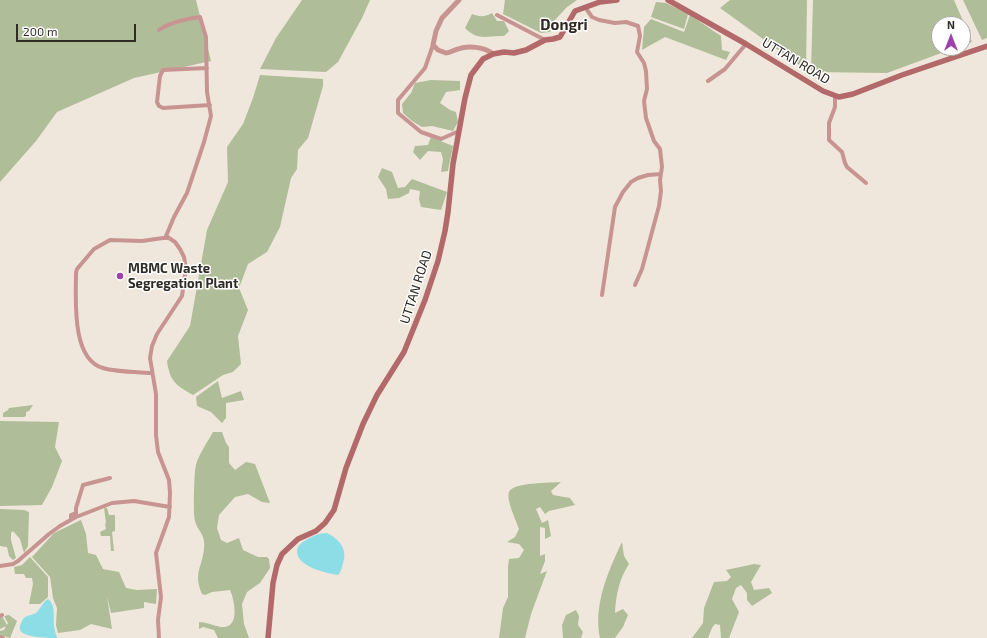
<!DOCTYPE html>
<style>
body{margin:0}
#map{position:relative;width:987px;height:638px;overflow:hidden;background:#efe7db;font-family:"Exo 2",sans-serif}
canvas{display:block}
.north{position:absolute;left:931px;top:16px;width:40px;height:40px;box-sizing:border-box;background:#fff;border:1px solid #acaba9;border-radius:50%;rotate:0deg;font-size:11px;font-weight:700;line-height:16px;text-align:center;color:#2f2c27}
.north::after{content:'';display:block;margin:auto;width:14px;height:18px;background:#9d42ad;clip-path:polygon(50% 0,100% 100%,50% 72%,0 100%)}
.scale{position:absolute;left:16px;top:24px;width:120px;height:18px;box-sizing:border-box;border:2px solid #2f2c27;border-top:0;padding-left:5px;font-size:12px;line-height:14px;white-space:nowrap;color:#2f2c27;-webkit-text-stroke:3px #fff;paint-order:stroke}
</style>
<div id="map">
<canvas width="987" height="638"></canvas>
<div class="north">N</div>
<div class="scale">200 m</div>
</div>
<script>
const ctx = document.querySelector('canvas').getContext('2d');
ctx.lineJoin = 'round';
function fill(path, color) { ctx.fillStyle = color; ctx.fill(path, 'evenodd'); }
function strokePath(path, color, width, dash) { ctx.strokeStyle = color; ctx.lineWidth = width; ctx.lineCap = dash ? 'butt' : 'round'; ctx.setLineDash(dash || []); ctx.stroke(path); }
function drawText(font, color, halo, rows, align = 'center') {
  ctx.font = font + ' "Exo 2",sans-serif'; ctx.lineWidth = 3; ctx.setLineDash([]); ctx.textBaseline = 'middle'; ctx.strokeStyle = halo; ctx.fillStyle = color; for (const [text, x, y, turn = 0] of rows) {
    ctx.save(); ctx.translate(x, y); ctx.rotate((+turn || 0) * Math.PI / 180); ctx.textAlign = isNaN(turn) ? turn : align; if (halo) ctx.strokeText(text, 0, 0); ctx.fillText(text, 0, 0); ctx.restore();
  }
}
fill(new Path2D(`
 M 0,0 L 196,0 L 211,61 L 134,78 L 57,112 L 36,141 L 0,182 Z
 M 302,0 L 370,0 L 362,18 L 338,62 L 326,72 L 260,69 L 276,38 Z
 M 505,0 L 577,0 L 567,7 L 553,22 L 550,32 L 541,33 L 503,14 Z
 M 730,0 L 807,0 L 806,70 L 720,8 Z
 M 813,0 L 954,0 L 972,42 L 963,45 L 963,24 L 939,24 L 939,48 L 955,48 L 887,73 L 811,72 Z
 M 963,0 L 987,0 L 987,38 L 982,40 Z
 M 656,2 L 666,3 L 688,14 L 684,29 L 651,17 Z
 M 492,13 L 497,21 L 504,21 L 509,31 L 504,36 C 487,35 479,42 465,28 L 472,14 C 480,17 485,17 492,13 Z
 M 690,15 L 721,36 L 722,50 L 730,52 L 726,60 L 665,37 L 642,50 L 644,27 L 651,19 L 684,32 Z
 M 260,75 L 323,79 L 323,86 L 308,138 L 298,150 L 297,169 L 291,178 L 280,227 L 267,252 L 248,264 L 239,288 L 248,310 L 238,336 L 241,364 L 233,372 L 223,375 L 193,395 C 176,385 170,382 167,361 L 190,326 L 207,230 L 228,182 L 227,147 L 243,124 L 253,98 Z
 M 431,80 L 460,81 L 460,90 L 446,92 L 440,103 L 450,110 L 456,112 L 458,122 L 453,131 L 432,126 L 422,127 L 412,121 L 403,113 L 402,104 L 411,93 L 415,83 Z
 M 431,137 L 453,146 L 448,171 L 441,172 L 443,159 L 441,152 L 428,151 L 420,160 L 413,152 L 415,146 L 428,145 Z
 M 382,168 L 392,172 L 398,188 L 405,187 L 412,179 L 447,192 L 441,210 L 421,207 L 419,199 L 420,191 L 410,189 L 409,193 L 399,198 L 388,199 L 386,189 L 378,177 Z
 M 218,381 L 222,398 L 241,391 L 244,400 L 226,403 L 226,418 L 222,423 L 211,412 L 197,406 L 196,397 Z
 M 33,405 L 29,411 L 26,412 L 26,416 L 24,417 L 3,417 L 3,413 L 8,410 L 9,408 Z
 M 0,421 L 59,422 L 55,447 L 62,461 L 52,487 L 42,505 L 0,506 Z
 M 213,432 L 222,432 L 226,443 L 229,447 L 229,463 L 235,470 L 246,462 L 255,464 L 270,503 L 262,502 L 248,494 L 235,497 L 219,515 L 217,528 L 221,540 L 227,543 L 239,538 L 243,550 L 258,557 L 267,557 L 269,559 L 270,568 L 260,583 L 247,592 L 242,604 L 244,624 L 249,638 L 218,638 L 214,630 L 203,627 L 199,629 L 199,622 C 207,622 218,628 225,627 C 240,625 234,599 230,590 L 212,592 L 205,595 L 202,594 C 193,573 202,568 204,549 C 206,534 198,532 195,521 C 193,514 194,472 196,465 C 198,456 208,441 213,432 Z
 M 561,482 L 551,491 L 553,495 L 570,498 L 575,505 L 549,511 L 545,514 L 540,507 L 536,509 L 542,523 L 548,520 L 551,536 L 545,539 L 545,528 L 540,527 L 540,556 L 545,554 L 545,561 L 540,574 L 547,571 L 531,614 L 525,638 L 499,638 L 503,608 L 508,597 L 508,567 L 509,559 L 519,558 L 524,550 L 519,544 L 507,542 L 515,537 L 519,529 C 516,520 506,500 509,492 C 513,482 551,483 561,482 Z
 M 104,508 L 107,508 L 109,515 L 115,515 L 115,531 L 112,532 L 114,551 L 111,551 L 110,536 L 101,536 L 100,532 L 106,529 L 105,524 L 106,523 Z
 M 0,509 L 24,510 L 29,512 L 28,546 L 24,553 L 20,539 L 13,531 L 11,533 L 11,540 L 16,558 L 13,560 L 9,556 L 7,547 L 0,546 Z
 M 81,520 L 86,534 L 88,553 L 96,555 L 103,569 L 119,572 L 126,588 L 137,590 L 157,589 L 156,604 L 144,602 L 144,608 L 111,613 L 107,596 L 112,629 L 91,624 L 80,630 L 58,633 L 56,625 L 57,608 L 53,598 L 50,577 L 32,557 L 54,533 Z
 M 622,542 L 624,556 L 629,564 C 619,579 616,595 615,613 L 623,609 L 628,615 L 623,627 L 615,638 L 600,638 C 593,606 608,571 622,542 Z
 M 30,557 L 48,577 L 48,597 L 40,604 L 29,604 L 33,584 L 32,578 L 26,578 L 24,574 L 15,574 L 14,567 L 22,565 Z
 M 754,564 L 761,565 L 751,582 L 754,590 L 769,588 L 772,593 L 752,606 L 747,600 L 747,593 L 741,585 L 736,588 L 732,599 L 739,612 L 729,638 L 721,638 L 720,625 L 715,624 L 712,628 L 708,638 L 692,638 L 703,623 L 704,608 L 714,582 L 727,581 L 731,577 L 726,570 Z
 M 576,610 L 579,616 L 578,625 L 583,632 L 581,638 L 563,638 L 562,625 L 566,615 Z
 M 9,615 L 17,621 L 10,638 L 0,635 L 0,631 L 4,630 L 6,626 L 0,629 L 0,617 L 2,616 L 7,625 L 8,623 L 4,616 Z`), '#b0bd99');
fill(new Path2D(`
 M 327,533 C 339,539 348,549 343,563 C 342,568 341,572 338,575 C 326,573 298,567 297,552 C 297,546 301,543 306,540 C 313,536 319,533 327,533 Z
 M 48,599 C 56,605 53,616 54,625 C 54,629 56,634 57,638 C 48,638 16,638 20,626 C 21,623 22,620 24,618 C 27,615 32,615 36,613 C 41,609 42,602 48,599 Z`), '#8cdde6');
strokePath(new Path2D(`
 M 585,7 L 592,17 L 599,20 L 615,23 L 626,22 L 638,26 L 640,36 L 637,52 L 644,63 L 646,71 L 647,89 L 644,101 L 646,118 L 654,141 L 660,149 L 662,167 L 660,180 L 661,191 L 659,206 L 642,269 L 635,285
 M 497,15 L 545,40
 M 159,30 C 170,22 186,19 200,17 L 206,37 L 207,92 L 211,116 L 204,142 L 187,193 L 174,217 L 166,236 L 175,242 L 180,249 L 184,257 L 186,269 L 182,296 L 157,334 L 152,346 L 150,358 L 156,394 L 156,435 L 158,452 L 169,480 L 170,493 L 169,517 L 156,553 L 161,597 L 158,620 L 159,638
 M 433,45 L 425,68 L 398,100 L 398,113 L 421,132 L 441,139 L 459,131
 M 207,68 L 163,70 L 160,76 L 157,102 L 159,106 L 163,108 L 210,105
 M 708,81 L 725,69 L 746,44
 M 835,96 L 835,107 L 829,123 L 829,140 L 842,152 L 845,163 L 847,167 L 866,183
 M 602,295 L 615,207 L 623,192 L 631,182 L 638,178 L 648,175 L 661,174
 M 152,373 C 138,372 116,372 103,368 C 71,359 76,299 76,273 L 77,269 L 94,249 L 110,240 L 142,241 L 163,238 L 168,238
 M 71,519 L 71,515 L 76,513 L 76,508 L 83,485 L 110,478
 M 0,566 L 13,564 L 18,561 L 49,534 L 60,526 L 76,517 L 112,503 L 134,501 L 170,507
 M 0,616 L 2,615
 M 0,637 L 3,638`), '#c89492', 4);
strokePath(new Path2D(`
 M 459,0 L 442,18 L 436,31 L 433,45 L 438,50 L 446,53 C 450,53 454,50 458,49 C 468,45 485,47 493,54`), '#c89492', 5);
strokePath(new Path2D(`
 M 668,0 L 746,44 L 823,91 L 839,97 L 853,94 L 902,75 L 987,46
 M 268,638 L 273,583 L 277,565 L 282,554 L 298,539 L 316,531 L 325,523 L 334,510 L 346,468 L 363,424 L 377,395 L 404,352 L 425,300 L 438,261 L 445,231 L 448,212 L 453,164 L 465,98 L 471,75 L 483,59 L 493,54 L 504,52 L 514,53 L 526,50 L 545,40 L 553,39 L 560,37 L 575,11 L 600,2 L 617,0`), '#b36969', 5.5);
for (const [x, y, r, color] of [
 [120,276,4,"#9d42ad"]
]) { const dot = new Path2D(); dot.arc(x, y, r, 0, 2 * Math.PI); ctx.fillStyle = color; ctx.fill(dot); strokePath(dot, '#fff', 1.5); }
drawText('13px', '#2f2c27', '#fff', [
 ["UTTAN ROAD",796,61,31],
 ["UTTAN ROAD",416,287,-72]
]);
drawText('bold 13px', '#2f2c27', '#fff', [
 ["MBMC Waste",128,269],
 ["Segregation Plant",128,284]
], 'left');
drawText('bold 15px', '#2e281f', '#fff', [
 ["Dongri",564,25]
]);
</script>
